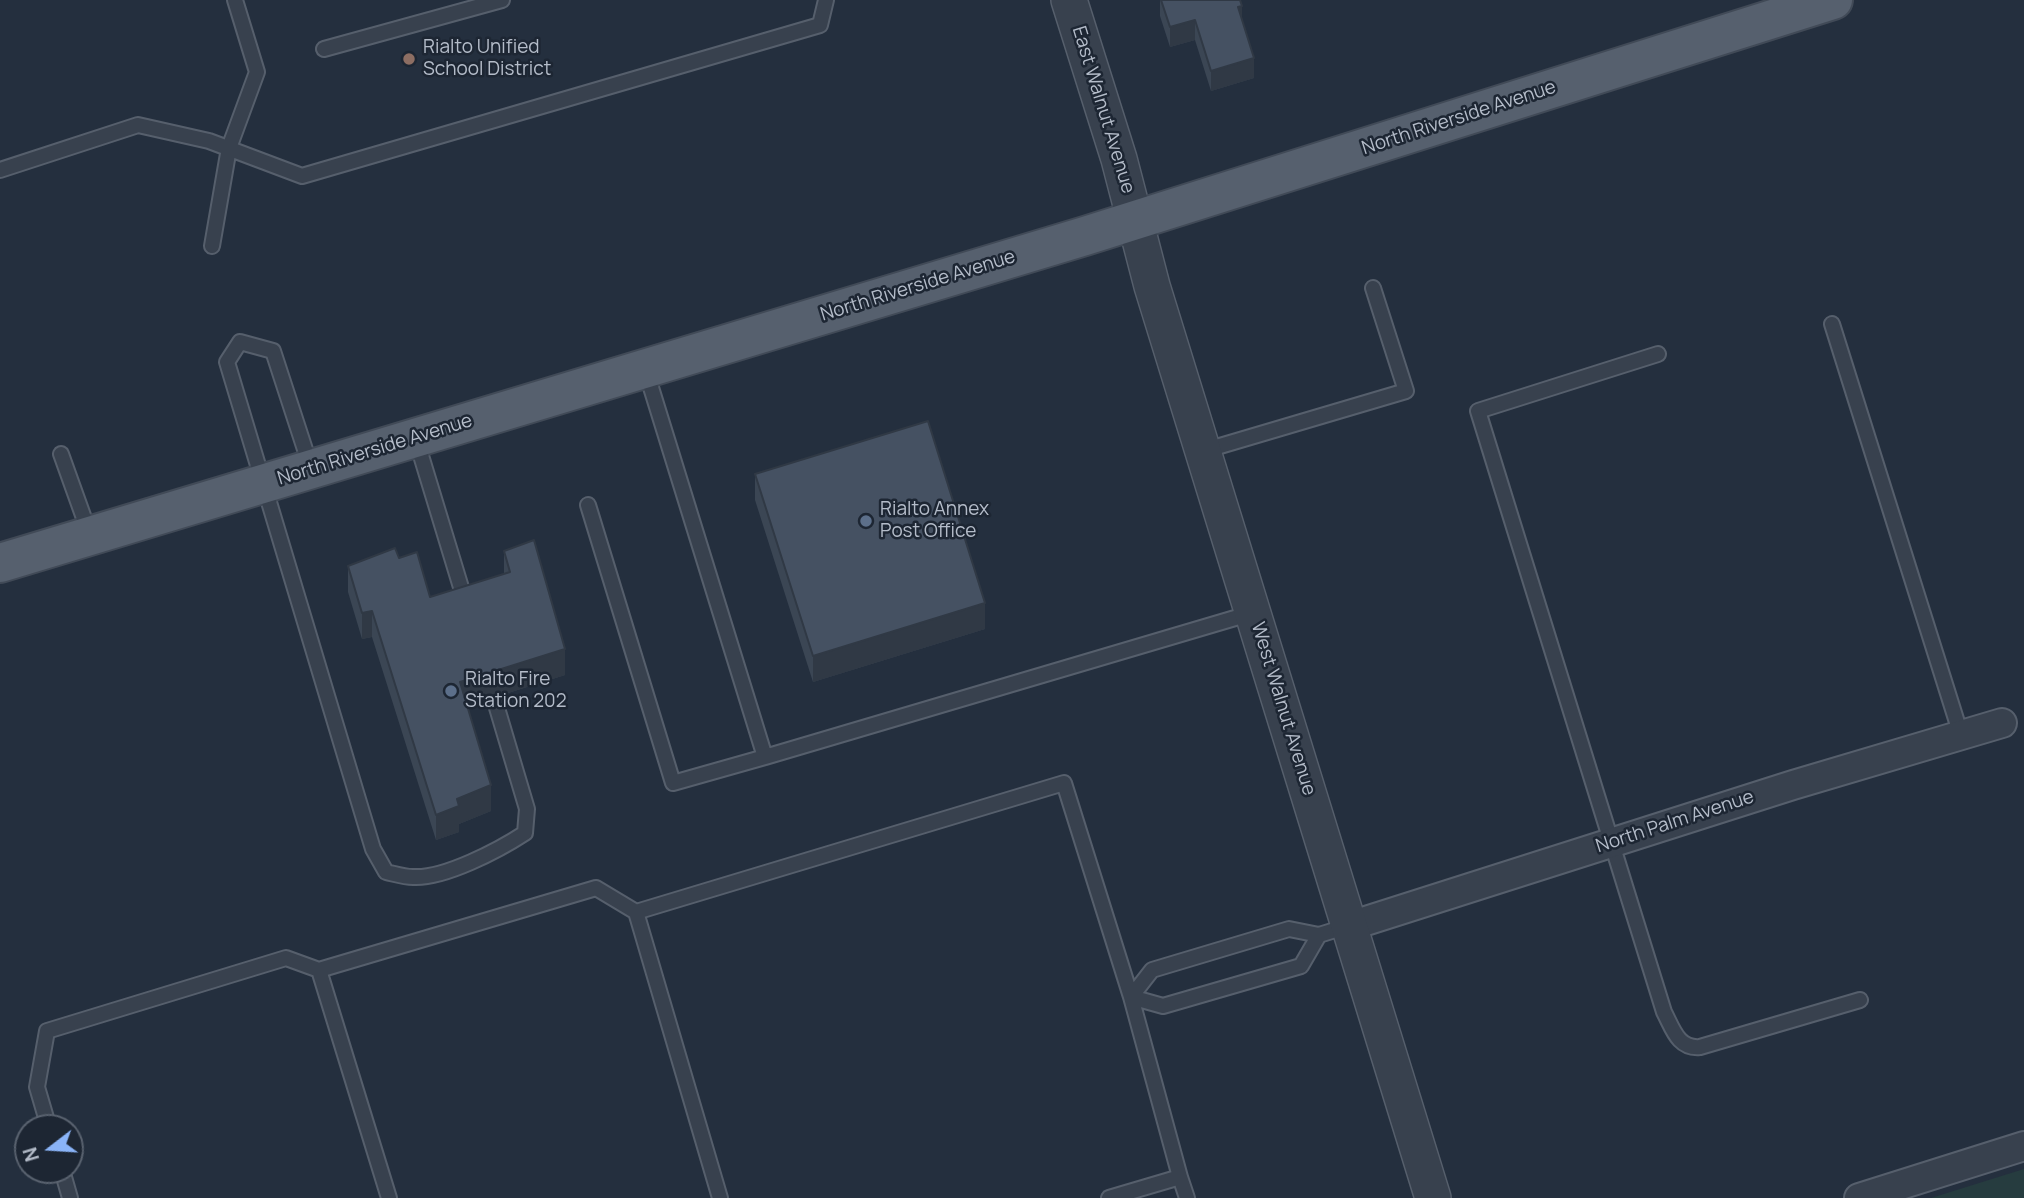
<!DOCTYPE html>
<style>
body{margin:0}
#map{position:relative;width:2024px;height:1198px;overflow:hidden;background:#242f3e;font-family:Manrope,sans-serif}
canvas{display:block}
.north{position:absolute;left:14px;top:1114px;width:70px;height:70px;box-sizing:border-box;background:#1d2633;border:2px solid #59626f;border-radius:50%;rotate:253deg;font-size:19px;font-weight:700;line-height:28px;text-align:center;color:#b4bcc9}
.north::after{content:'';display:block;margin:auto;width:24px;height:32px;background:#8ab4f8;clip-path:polygon(50% 0,100% 100%,50% 72%,0 100%)}
</style>
<div id="map">
<canvas width="2024" height="1198"></canvas>
<div class="north">N</div>
</div>
<script>
const ctx = document.querySelector('canvas').getContext('2d');
ctx.lineJoin = 'round';
function fill(path, color) { ctx.fillStyle = color; ctx.fill(path, 'evenodd'); }
function strokePath(path, color, width, dash) { ctx.strokeStyle = color; ctx.lineWidth = width; ctx.lineCap = dash ? 'butt' : 'round'; ctx.setLineDash(dash || []); ctx.stroke(path); }
function drawText(font, color, halo, rows, align = 'center') {
  ctx.font = font + ' Manrope,sans-serif'; ctx.lineWidth = 5; ctx.setLineDash([]); ctx.textBaseline = 'middle'; ctx.strokeStyle = halo; ctx.fillStyle = color; for (const [text, x, y, turn = 0] of rows) {
    ctx.save(); ctx.translate(x, y); ctx.rotate((+turn || 0) * Math.PI / 180); ctx.textAlign = isNaN(turn) ? turn : align; if (halo) ctx.strokeText(text, 0, 0); ctx.fillText(text, 0, 0); ctx.restore();
  }
}
fill(new Path2D(`
 M 2024,1169 L 2024,1198 L 1931,1198 Z`), '#263c3f');
const service = new Path2D(`
 M 324,49 L 502,0
 M 0,170 L 138,125 L 209,141 L 302,176 L 820,25 L 826,0
 M 212,246 L 229,148 L 257,72 L 235,0
 M 1832,324 L 1961,735
 M 1658,354 L 1478,411 L 1664,1012 C 1673,1029 1678,1049 1700,1047 L 1860,1000
 M 645,368 L 765,757 L 1252,613
 M 416,439 L 466,604
 M 1203,451 L 1406,391 L 1373,288
 M 61,454 L 90,535
 M 311,468 L 273,351 L 240,342 L 227,362 L 373,849 L 386,872 C 395,874 404,877 413,877 C 444,879 499,850 525,833 L 527,809 L 489,681
 M 588,505 L 673,783 L 765,757
 M 636,912 L 720,1198
 M 1319,935 L 1301,966 L 1163,1006 L 1131,997 L 1152,970 L 1289,929 L 1319,935 L 1348,926
 M 319,970 L 596,888 L 636,912 L 1064,783 L 1131,997 L 1180,1177 L 1109,1198
 M 49,1128 L 37,1087 L 47,1031 L 286,958 L 319,970 L 389,1198
 M 62,1170 L 70,1198
 M 1180,1177 L 1187,1198`);
const minor = new Path2D(`
 M 1350,926 L 1793,785 L 2002,723
 M 1859,1198 L 2024,1146`);
const tertiary = new Path2D(`
 M 1069,0 L 1119,159 L 1152,286 L 1433,1198`);
const primary = new Path2D(`
 M 0,563 L 1085,236 L 1833,0`);
strokePath(service, '#565f6c', 18);
strokePath(minor, '#565f6c', 32);
strokePath(tertiary, '#565f6c', 38);
strokePath(primary, '#414a57', 42);
strokePath(service, '#38414e', 14);
strokePath(minor, '#38414e', 28);
strokePath(tertiary, '#38414e', 35);
strokePath(primary, '#56606e', 38);
fill(new Path2D(`
 M 1160,0 L 1240,0 L 1242,21 L 1254,78 L 1211,91 L 1195,40 L 1170,47 L 1160,16 Z
 M 755,474 L 985,629 L 813,682 L 755,500 Z
 M 504,551 L 565,675 L 467,706 L 491,811 L 459,824 L 459,832 L 436,840 L 372,637 L 362,639 L 348,592 L 348,566 L 399,558 L 430,597 L 504,574 Z`), '#3b4654');
fill(new Path2D(`
 M 1242,6 L 1242,26 L 1238,7 Z
 M 1195,20 L 1195,40 L 1170,47 L 1170,27 Z
 M 1254,58 L 1254,78 L 1211,91 L 1211,71 Z
 M 985,603 L 985,629 L 813,682 L 813,656 Z
 M 372,611 L 372,637 L 362,639 L 362,613 Z
 M 565,649 L 565,675 L 460,708 L 460,682 Z
 M 491,785 L 491,811 L 459,824 L 459,832 L 436,840 L 436,815 L 457,799 Z`), '#303945');
const building = new Path2D(`
 M 1161,0 L 1240,0 L 1242,6 L 1238,7 L 1254,58 L 1211,71 L 1195,20 L 1170,27 Z
 M 928,421 L 985,603 L 813,656 L 755,474 Z
 M 534,540 L 565,649 L 460,682 L 491,785 L 457,799 L 459,806 L 436,815 L 372,611 L 362,613 L 348,566 L 395,548 L 399,558 L 417,552 L 430,597 L 510,572 L 504,551 Z`);
fill(building, '#455162');
strokePath(building, '#303945', 2);
for (const [x, y, r, color] of [
 [409,59,7,"#8d6e63"],
 [866,521,7,"#5c6f8a"],
 [451,691,7,"#5c6f8a"]
]) { const dot = new Path2D(); dot.arc(x, y, r, 0, 2 * Math.PI); ctx.fillStyle = color; ctx.fill(dot); strokePath(dot, '#1d2633', 2.5); }
drawText('19px', '#b4bcc9', '#1d2633', [
 ["Rialto Unified",423,48],
 ["School District",423,70],
 ["Rialto Annex",880,510],
 ["Post Office",880,532],
 ["Rialto Fire",465,680],
 ["Station 202",465,702]
], 'left');
drawText('19px', '#b4bcc9', '#1d2633', [
 ["East Walnut Avenue",1103,110,73],
 ["North Riverside Avenue",1459,118,-18],
 ["North Riverside Avenue",918,286,-17],
 ["North Riverside Avenue",375,450,-17],
 ["West Walnut Avenue",1283,709,73],
 ["North Palm Avenue",1675,822,-18]
]);
</script>
